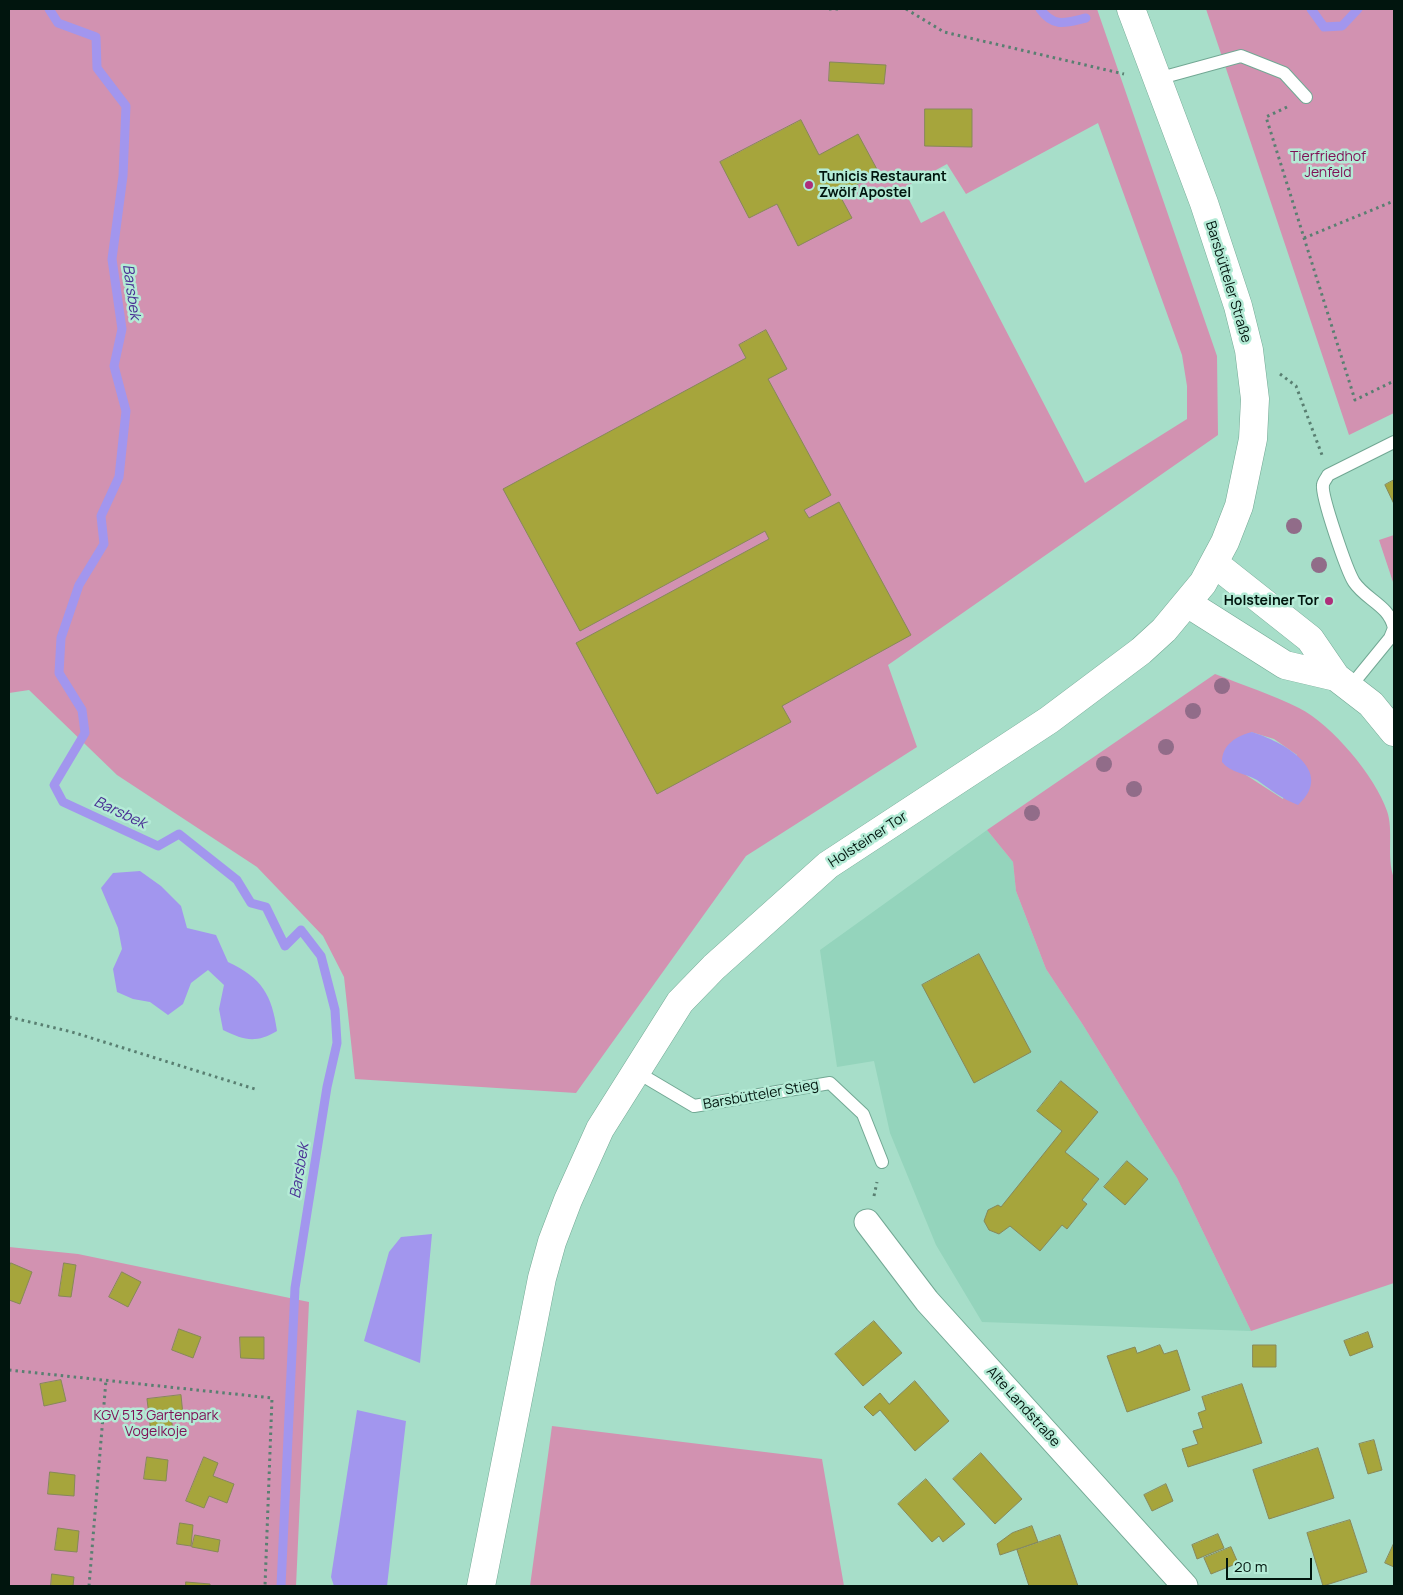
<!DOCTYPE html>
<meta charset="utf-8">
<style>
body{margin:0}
#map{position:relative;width:1403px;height:1595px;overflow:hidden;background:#a7dec9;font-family:Manrope,sans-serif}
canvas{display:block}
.frame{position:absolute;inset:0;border:10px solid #01150e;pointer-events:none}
.scale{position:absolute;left:1226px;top:1558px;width:86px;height:22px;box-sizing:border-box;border:2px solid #01150e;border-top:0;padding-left:6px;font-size:15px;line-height:18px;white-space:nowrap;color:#01150e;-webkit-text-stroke:4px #b4ebd6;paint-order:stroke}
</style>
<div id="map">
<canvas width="1403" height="1595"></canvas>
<div class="frame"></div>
<div class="scale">20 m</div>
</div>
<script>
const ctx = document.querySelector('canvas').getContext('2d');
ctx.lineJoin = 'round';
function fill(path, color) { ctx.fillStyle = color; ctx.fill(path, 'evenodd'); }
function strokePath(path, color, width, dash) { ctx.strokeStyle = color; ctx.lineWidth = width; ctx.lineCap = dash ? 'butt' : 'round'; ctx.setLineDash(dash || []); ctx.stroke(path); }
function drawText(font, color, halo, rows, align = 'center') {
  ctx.font = font + ' Manrope,sans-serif'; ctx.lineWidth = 5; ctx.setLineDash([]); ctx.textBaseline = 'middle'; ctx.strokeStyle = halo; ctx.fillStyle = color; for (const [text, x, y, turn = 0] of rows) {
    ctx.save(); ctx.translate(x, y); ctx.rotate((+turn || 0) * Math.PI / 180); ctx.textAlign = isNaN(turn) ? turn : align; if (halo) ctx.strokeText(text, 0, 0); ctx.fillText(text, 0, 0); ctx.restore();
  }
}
fill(new Path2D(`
 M 987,830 L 1013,862 L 1016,891 L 1046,969 L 1083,1025 L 1177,1178 L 1251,1331 L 982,1322 L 936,1245 L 890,1133 L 874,1061 L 837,1067 L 820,950 Z`), '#94d4bc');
fill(new Path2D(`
 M 9,9 L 1097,9 L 1217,356 L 1218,435 L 888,665 L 917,747 L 746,856 L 576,1093 L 355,1079 L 344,977 L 323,936 L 257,867 L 117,775 L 29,690 L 9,693 ZM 1098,123 L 1182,355 L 1187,386 L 1187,419 L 1085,483 L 944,211 L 921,223 L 903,188 L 947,164 L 966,194 Z
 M 1206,9 L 1394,9 L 1394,413 L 1349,435 Z
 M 1394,535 L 1394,585 L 1379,540 Z
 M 1215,674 C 1243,685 1273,695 1299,708 C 1332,725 1375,776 1387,811 C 1394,831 1386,857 1394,878 L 1394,1283 L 1251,1331 L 1177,1178 L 1083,1025 L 1046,969 L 1016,891 L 1013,862 L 987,830 ZM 1251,732 L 1274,739 L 1297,755 L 1283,799 L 1246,775 Z
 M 9,1247 L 78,1254 L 309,1302 L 296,1586 L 9,1586 Z
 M 552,1426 L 822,1459 L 844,1586 L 530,1586 Z`), '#d292b1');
fill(new Path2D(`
 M 1252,732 C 1281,741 1337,770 1298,805 C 1282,799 1271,790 1257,780 C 1245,773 1231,773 1222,762 C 1222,745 1236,736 1252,732 Z
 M 140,871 L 161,886 L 181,906 L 187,928 L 216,935 L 228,962 C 262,978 272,995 277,1031 C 255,1044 244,1040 223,1030 L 219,1009 L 224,985 L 208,970 L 191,983 L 183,1004 L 168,1015 L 150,1002 L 133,999 L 117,992 L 113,969 L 122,949 L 118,928 L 101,888 L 113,873 Z
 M 432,1234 L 420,1363 L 364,1341 L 389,1252 L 401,1237 Z
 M 357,1410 L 406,1421 L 387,1586 L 334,1586 L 331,1577 Z`), '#a296ee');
strokePath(new Path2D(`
 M 49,9 L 58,23 L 96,37 L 97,68 L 126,106 L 123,176 L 112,259 L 122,329 L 114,366 L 126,411 L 119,477 L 101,516 L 104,544 L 79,585 L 61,638 L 59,673 L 82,710 L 85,733 L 54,785 L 63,802 L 158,846 L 179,834 L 237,880 L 251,903 L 266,907 L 285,946 L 301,930 L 321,956 L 335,1010 L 337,1043 L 327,1087 L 295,1288 L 281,1586
 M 1040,9 C 1054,28 1065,23 1086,18
 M 1311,9 L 1324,27 L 1342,26 L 1358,9`), '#a296ee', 9);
const building = new Path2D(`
 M 830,62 L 886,65 L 884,84 L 829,81 Z
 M 925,109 L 972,109 L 972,147 L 925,146 Z
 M 801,120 L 819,155 L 858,134 L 879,173 L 839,194 L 852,218 L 798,246 L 777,204 L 749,218 L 720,162 Z
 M 766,330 L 787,369 L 768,379 L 831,495 L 804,510 L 809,518 L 839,502 L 911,635 L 782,706 L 791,722 L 657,794 L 576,643 L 769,539 L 765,531 L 580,631 L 503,489 L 746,358 L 739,345 Z
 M 1394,480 L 1394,504 L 1385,485 Z
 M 979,954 L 1031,1052 L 974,1083 L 922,985 Z
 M 1061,1081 L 1098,1112 L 1065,1152 L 1099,1179 L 1082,1200 L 1087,1204 L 1067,1229 L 1062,1225 L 1040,1251 L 1010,1226 L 999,1234 L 989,1230 L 984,1221 L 988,1210 L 998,1205 L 1001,1207 L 1062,1131 L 1037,1111 Z
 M 1127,1161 L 1148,1179 L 1125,1205 L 1104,1187 Z
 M 11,1263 L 32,1272 L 20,1304 L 9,1300 L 9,1269 Z
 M 64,1263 L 76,1265 L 71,1297 L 59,1296 Z
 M 122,1272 L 141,1282 L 128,1307 L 109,1297 Z
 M 874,1321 L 902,1353 L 863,1386 L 835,1354 Z
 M 179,1329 L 201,1337 L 193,1358 L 172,1350 Z
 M 1368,1332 L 1373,1347 L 1350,1356 L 1344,1341 Z
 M 240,1337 L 264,1337 L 264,1359 L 241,1358 Z
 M 1160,1345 L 1164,1354 L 1177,1350 L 1190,1390 L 1127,1412 L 1107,1356 L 1135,1347 L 1137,1353 Z
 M 1253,1345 L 1276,1345 L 1276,1367 L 1253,1367 Z
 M 61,1380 L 66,1401 L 44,1406 L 40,1384 Z
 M 915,1381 L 949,1421 L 915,1451 L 880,1410 L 873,1416 L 864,1407 L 880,1393 L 889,1404 Z
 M 1242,1384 L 1262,1443 L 1188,1467 L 1182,1449 L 1198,1444 L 1193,1431 L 1203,1428 L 1198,1413 L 1206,1410 L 1202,1397 Z
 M 181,1395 L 183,1415 L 171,1416 L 173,1431 L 151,1433 L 147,1399 Z
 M 1374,1440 L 1382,1470 L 1368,1474 L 1359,1444 Z
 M 1318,1448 L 1334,1498 L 1269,1519 L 1253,1470 Z
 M 981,1453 L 1022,1499 L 995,1524 L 953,1479 Z
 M 147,1457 L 168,1460 L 166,1481 L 144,1479 Z
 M 204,1457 L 218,1463 L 213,1476 L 234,1484 L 227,1503 L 209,1496 L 204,1508 L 186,1501 Z
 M 50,1472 L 75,1475 L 74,1496 L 48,1494 Z
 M 926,1479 L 965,1524 L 943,1542 L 939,1536 L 932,1542 L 898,1504 Z
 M 1166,1484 L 1173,1501 L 1152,1511 L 1144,1495 Z
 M 1350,1520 L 1367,1572 L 1323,1586 L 1307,1533 Z
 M 180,1523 L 193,1525 L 191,1546 L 177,1544 Z
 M 1032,1526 L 1038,1542 L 1000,1555 L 997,1544 L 1012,1533 Z
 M 58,1528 L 79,1531 L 77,1552 L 55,1550 Z
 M 1218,1534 L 1224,1548 L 1197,1559 L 1192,1545 Z
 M 195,1535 L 220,1540 L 218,1552 L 192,1547 Z
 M 1060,1535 L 1078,1586 L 1029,1586 L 1017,1550 Z
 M 1394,1543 L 1394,1567 L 1385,1563 Z
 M 1231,1547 L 1238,1563 L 1211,1574 L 1204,1558 Z
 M 52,1574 L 74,1577 L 73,1586 L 51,1586 Z
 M 186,1582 L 210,1584 L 210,1586 L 186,1586 Z`);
fill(building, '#a6a53c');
strokePath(building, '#87885a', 1);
const lane = new Path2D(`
 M 1157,79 L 1241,56 L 1284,73 L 1306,97
 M 1350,687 L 1390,638 L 1394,628 C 1389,605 1366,600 1354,582 C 1347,571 1321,496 1323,485 C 1323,482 1327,478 1328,475 L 1394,442
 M 635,1071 L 694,1106 L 830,1083 L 863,1114 L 882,1162`);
const street = new Path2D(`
 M 867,1222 L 927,1301 L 1185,1586`);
const secondary = new Path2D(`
 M 1214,563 L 1310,639 L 1336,677
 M 1187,603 L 1285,665 L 1336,677 L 1371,704 L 1394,732
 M 481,1586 L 542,1278 L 552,1242 L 568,1200 L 600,1129 L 680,1002 L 714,967 L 828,865 L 1049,720 L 1141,651 L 1164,630 L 1203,583 L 1225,542 L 1239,506 L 1253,439 L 1255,399 L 1249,350 L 1238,306 L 1204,203 L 1131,9`);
strokePath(lane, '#72a894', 14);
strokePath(street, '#72a894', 27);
strokePath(secondary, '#72a894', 29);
strokePath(new Path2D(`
 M 829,9 L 841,9
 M 906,9 L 944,32 L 1124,74
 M 1287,107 L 1266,117 L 1355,400 L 1394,381
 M 1304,238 L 1394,201
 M 1280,374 L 1296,386 L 1322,455
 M 9,1017 L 72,1032 L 258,1090
 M 874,1196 L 877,1182
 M 9,1370 L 272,1398 L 265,1586
 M 89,1586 L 106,1380`), '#597f71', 3, [2.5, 4]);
strokePath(lane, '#fff', 12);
strokePath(street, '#fff', 25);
strokePath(secondary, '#fff', 28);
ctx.fillStyle = '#916c89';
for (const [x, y] of [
 [1294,526],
 [1319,565],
 [1222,686],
 [1193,711],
 [1166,747],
 [1104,764],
 [1134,789],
 [1032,813]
]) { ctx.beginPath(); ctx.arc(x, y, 8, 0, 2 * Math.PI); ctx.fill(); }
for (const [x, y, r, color] of [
 [809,185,5,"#ae2e7a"],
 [1329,601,5,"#ae2e7a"]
]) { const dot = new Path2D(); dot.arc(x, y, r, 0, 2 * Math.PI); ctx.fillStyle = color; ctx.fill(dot); strokePath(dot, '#b4ebd6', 2); }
drawText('14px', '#7f0f55', '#b4ebd6', [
 ["Tierfriedhof",1328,157],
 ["Jenfeld",1328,173],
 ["KGV 513 Gartenpark",156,1416],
 ["Vogelkoje",156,1432]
]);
drawText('bold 14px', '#01150e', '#b4ebd6', [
 ["Tunicis Restaurant",819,177],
 ["Zwölf Apostel",819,193],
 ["Holsteiner Tor",1319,601,"right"]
], 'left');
drawText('14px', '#01150e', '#b4ebd6', [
 ["Barsbütteler Straße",1228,282,73],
 ["Holsteiner Tor",868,840,-33],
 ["Barsbütteler Stieg",761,1095,-10],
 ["Alte Landstraße",1023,1407,48]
]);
drawText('italic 15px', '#492f94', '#b4ebd6', [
 ["Barsbek",131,292,82],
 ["Barsbek",120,813,25],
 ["Barsbek",300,1171,-81]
]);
</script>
